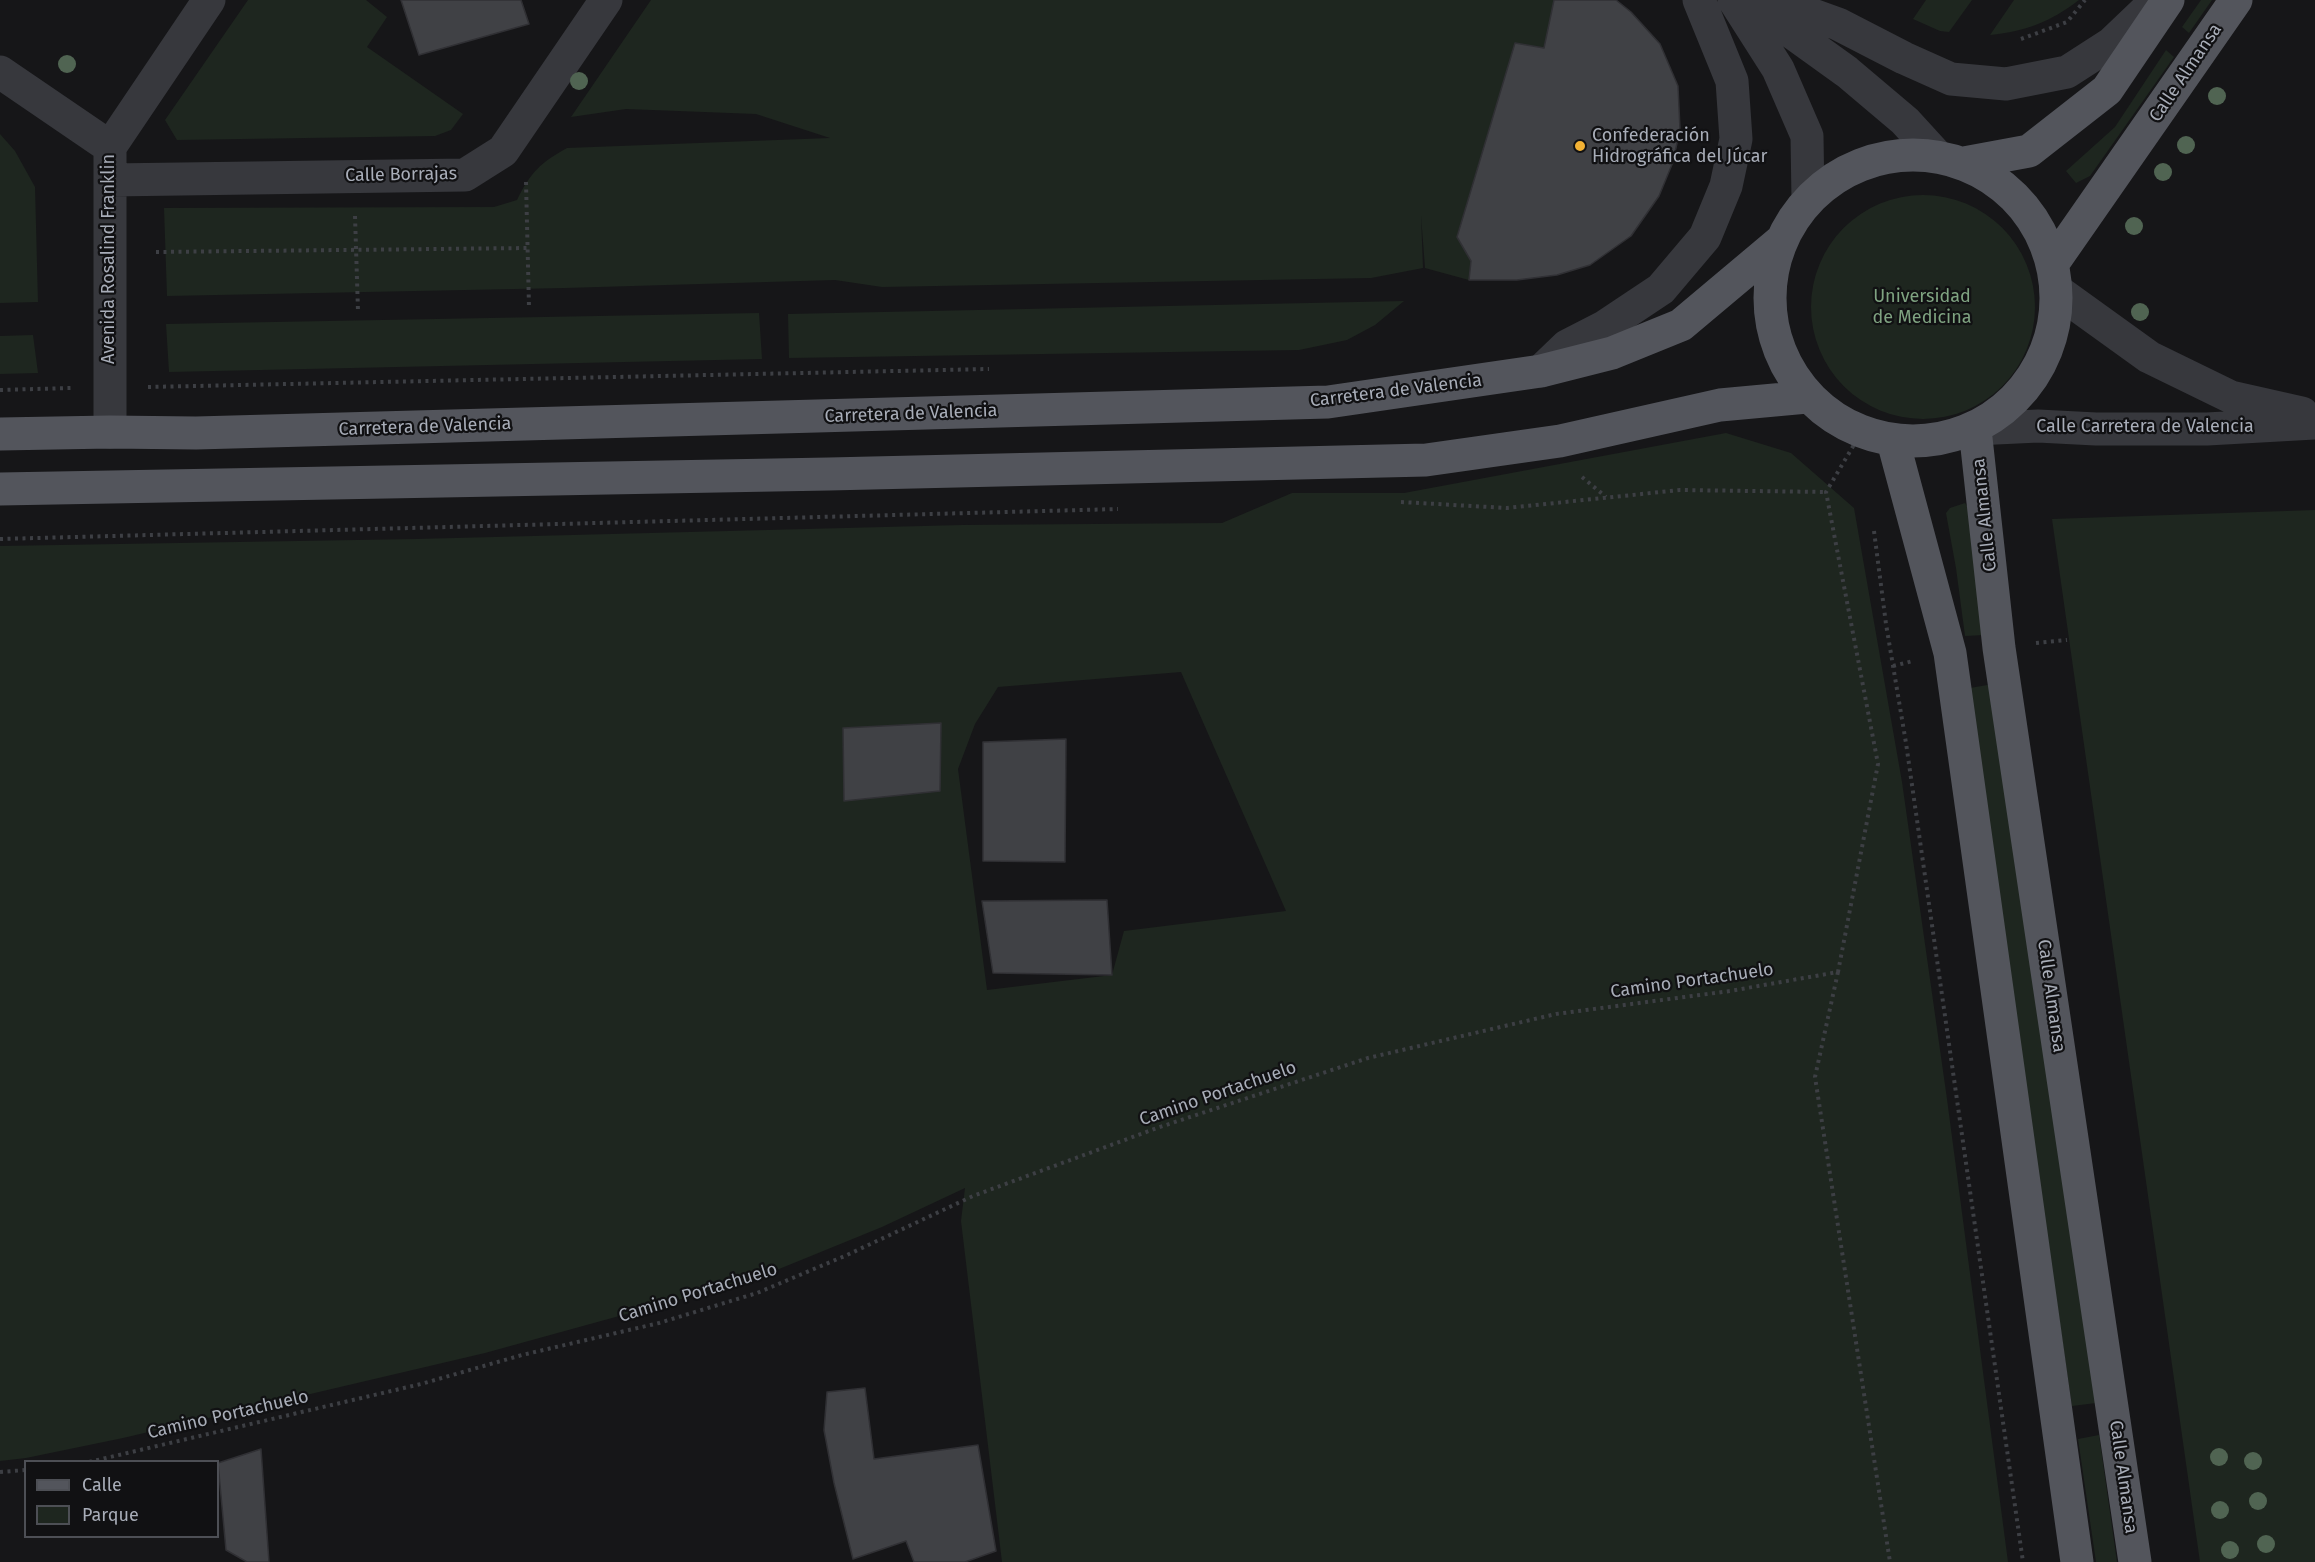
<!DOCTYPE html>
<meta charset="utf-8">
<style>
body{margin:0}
#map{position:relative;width:2315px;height:1562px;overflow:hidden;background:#161618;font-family:"Fira Sans",sans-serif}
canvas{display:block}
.legend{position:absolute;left:24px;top:1460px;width:195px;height:78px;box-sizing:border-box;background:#111113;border:2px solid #4d4f55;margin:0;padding:8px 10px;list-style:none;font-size:18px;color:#a8adb8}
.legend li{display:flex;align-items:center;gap:12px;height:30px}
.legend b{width:30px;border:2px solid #4d4f55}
</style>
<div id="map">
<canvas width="2315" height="1562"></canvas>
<ul class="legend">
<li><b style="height:8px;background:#53555c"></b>Calle</li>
<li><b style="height:16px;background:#1e261f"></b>Parque</li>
</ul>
</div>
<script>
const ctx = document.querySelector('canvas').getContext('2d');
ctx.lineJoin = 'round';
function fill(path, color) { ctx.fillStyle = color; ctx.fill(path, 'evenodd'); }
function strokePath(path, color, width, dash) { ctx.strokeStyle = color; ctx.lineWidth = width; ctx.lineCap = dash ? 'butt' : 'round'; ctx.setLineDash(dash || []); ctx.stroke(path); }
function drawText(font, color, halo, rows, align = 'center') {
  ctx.font = font + ' "Fira Sans",sans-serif'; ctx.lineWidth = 4.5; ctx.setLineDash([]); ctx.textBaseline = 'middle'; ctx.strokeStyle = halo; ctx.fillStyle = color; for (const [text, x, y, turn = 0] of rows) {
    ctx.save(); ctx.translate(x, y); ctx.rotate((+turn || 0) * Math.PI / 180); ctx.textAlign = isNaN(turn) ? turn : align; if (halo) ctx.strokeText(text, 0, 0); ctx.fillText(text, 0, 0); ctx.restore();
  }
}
fill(new Path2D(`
 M 248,0 L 366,0 L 387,17 L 367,47 L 463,114 L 451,130 L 435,136 L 177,140 L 165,120 Z
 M 651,0 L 1554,0 L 1544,48 L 1515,43 L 1457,236 L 1471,261 L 1469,280 L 1425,268 L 1421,215 L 1423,268 L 1371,278 L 882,287 L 835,280 L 565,288 L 167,296 L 164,208 L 494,207 L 517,200 C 531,172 540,163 567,148 L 830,138 L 756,114 L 626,109 L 571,117 Z
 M 1926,0 L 1972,0 L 1949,32 L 1940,31 L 1913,19 Z
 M 2014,0 L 2079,0 C 2050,22 2027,31 1990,35 Z
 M 2201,0 L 2212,0 L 2189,33 L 2182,27 Z
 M 2166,50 L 2174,57 L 2090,176 L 2076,183 L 2066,171 L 2115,127 Z
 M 0,134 L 15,151 L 35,187 L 38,302 L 0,303 Z
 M1811 307a112 112 0 1 1 224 0a112 112 0 1 1-224 0Z
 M 1404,301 L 1375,325 L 1347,340 L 1299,350 L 789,358 L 788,314 Z
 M 759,313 L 762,359 L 169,372 L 166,324 Z
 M 33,335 L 38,373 L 0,374 L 0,336 Z
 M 1726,433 L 1791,453 L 1854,508 L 1902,782 L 1947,1099 L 2008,1562 L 1002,1562 L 961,1221 L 965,1188 L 882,1227 L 757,1278 L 485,1353 L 123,1438 L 26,1458 L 0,1461 L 0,546 L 416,539 L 962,525 L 1222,523 L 1292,493 L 1404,493 ZM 1181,672 L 1286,911 L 1124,931 L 1112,975 L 987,990 L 958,769 L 975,724 L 998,687 Z
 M 1965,503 L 1970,511 L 1984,635 L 1965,636 L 1956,568 L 1946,513 L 1950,508 Z
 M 2315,510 L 2315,1562 L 2200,1562 L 2052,519 Z
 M 1993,684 L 2096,1403 L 2072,1406 L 2005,952 L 1970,688 Z
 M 2099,1435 L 2117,1562 L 2096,1562 L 2078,1439 Z`), '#1e261f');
const building = new Path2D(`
 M 401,0 L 521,0 L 529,24 L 419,55 Z
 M 1554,0 L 1616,0 L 1631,12 L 1660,44 L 1678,86 L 1680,129 L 1673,162 L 1659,196 L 1631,236 L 1590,265 L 1557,275 L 1517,280 L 1469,280 L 1471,261 L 1457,237 L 1515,43 L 1544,48 Z
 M 941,723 L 940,791 L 844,801 L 843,728 Z
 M 1066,739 L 1065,862 L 983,861 L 983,742 Z
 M 1107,900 L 1112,975 L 993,973 L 982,901 Z
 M 865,1388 L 874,1459 L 978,1445 L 996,1551 L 965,1562 L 914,1562 L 906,1541 L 853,1559 L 834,1483 L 824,1430 L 827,1392 Z
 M 261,1449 L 269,1562 L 247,1562 L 226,1550 L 218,1463 Z`);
fill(building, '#404145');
strokePath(building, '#303034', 1.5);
strokePath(new Path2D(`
 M 2021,39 L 2067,22 L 2085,0
 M 526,182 L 529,307
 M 355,216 L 358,311
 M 156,252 L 528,248
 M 148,387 L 989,369
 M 0,390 L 71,388
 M 1582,477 L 1606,497
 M 1401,502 L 1507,508 L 1680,490 L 1826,492
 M 1874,531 L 1886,624 L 1906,743 L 2023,1562
 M 0,539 L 1118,509
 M 2036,643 L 2067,640
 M 1893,666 L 1913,661
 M 1838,972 L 1815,1077 L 1890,1562
 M 89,1462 L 421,1384 L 522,1355 L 659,1323 L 757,1293 L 847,1255 L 973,1196 L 1157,1128 L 1368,1058 L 1556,1014 L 1730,991 L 1838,972 L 1878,764 L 1826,492 L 1855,443
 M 0,1472 L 26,1470`), '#3d3f44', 4, [3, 4.5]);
strokePath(new Path2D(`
 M 1734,0 L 1778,69 L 1807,136 L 1808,200
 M 1747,0 L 1847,72 L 1905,121 L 1937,156
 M 1771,0 L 1838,24 L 1904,58 L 1951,79 L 2006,84 L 2067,72 L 2112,43 L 2157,0
 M 0,72 L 110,147
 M 110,147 L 110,432
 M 110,147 L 209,0
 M 110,180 L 465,175 L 503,151 L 606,0
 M 2056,290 L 2149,357 L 2231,397 L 2302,413
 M 1541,371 L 1567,346 L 1604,327 L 1661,289 L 1705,237 L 1726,186 L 1736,139 L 1732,81 L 1699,0
 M 1975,429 L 2038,426 L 2096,429 L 2207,429 L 2315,423`), '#37383d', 33);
strokePath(new Path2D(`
 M1770 298a143 143 0 1 1 286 0a143 143 0 1 1-286 0Z
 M 1964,163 L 2029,151 L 2107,90 L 2168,0
 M 2053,263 L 2236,0
 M 1975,429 L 1999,648 L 2135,1562
 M 0,434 L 110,432 L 196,433 L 1328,402 L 1541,371 L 1612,353 L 1681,325 L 1781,241
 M 1893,441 L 1950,653 L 2077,1562
 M 0,489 L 829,474 L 1426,460 L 1560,441 L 1720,405 L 1807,397`), '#53555c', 33);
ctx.fillStyle = '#506452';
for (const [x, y] of [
 [67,64],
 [579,81],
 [2217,96],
 [2186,145],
 [2163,172],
 [2134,226],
 [2140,312],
 [2219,1457],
 [2253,1461],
 [2258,1501],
 [2220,1510],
 [2266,1544],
 [2230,1550]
]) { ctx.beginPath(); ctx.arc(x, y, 9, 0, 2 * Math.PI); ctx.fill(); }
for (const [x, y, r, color] of [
 [1580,146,6,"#f2b134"]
]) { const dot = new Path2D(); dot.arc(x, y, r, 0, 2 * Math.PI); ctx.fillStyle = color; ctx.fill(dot); strokePath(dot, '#111113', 2); }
drawText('18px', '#a8adb8', '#111113', [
 ["Calle Almansa",2186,73,-56],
 ["Calle Borrajas",401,175,-1],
 ["Avenida Rosalind Franklin",109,259,-90],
 ["Carretera de Valencia",1396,391,-7],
 ["Carretera de Valencia",911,414,-2],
 ["Carretera de Valencia",425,427,-2],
 ["Calle Carretera de Valencia",2145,427],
 ["Calle Almansa",1985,515,-96],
 ["Camino Portachuelo",1692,981,-8],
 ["Calle Almansa",2051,996,82],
 ["Camino Portachuelo",1218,1094,-19],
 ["Camino Portachuelo",698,1293,-17],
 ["Camino Portachuelo",228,1415,-13],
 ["Calle Almansa",2123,1477,82]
]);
drawText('18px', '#a8adb8', '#111113', [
 ["Confederación",1592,136],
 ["Hidrográfica del Júcar",1592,157]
], 'left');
drawText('18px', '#7fa381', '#111113', [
 ["Universidad",1922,297],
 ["de Medicina",1922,318]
]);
</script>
